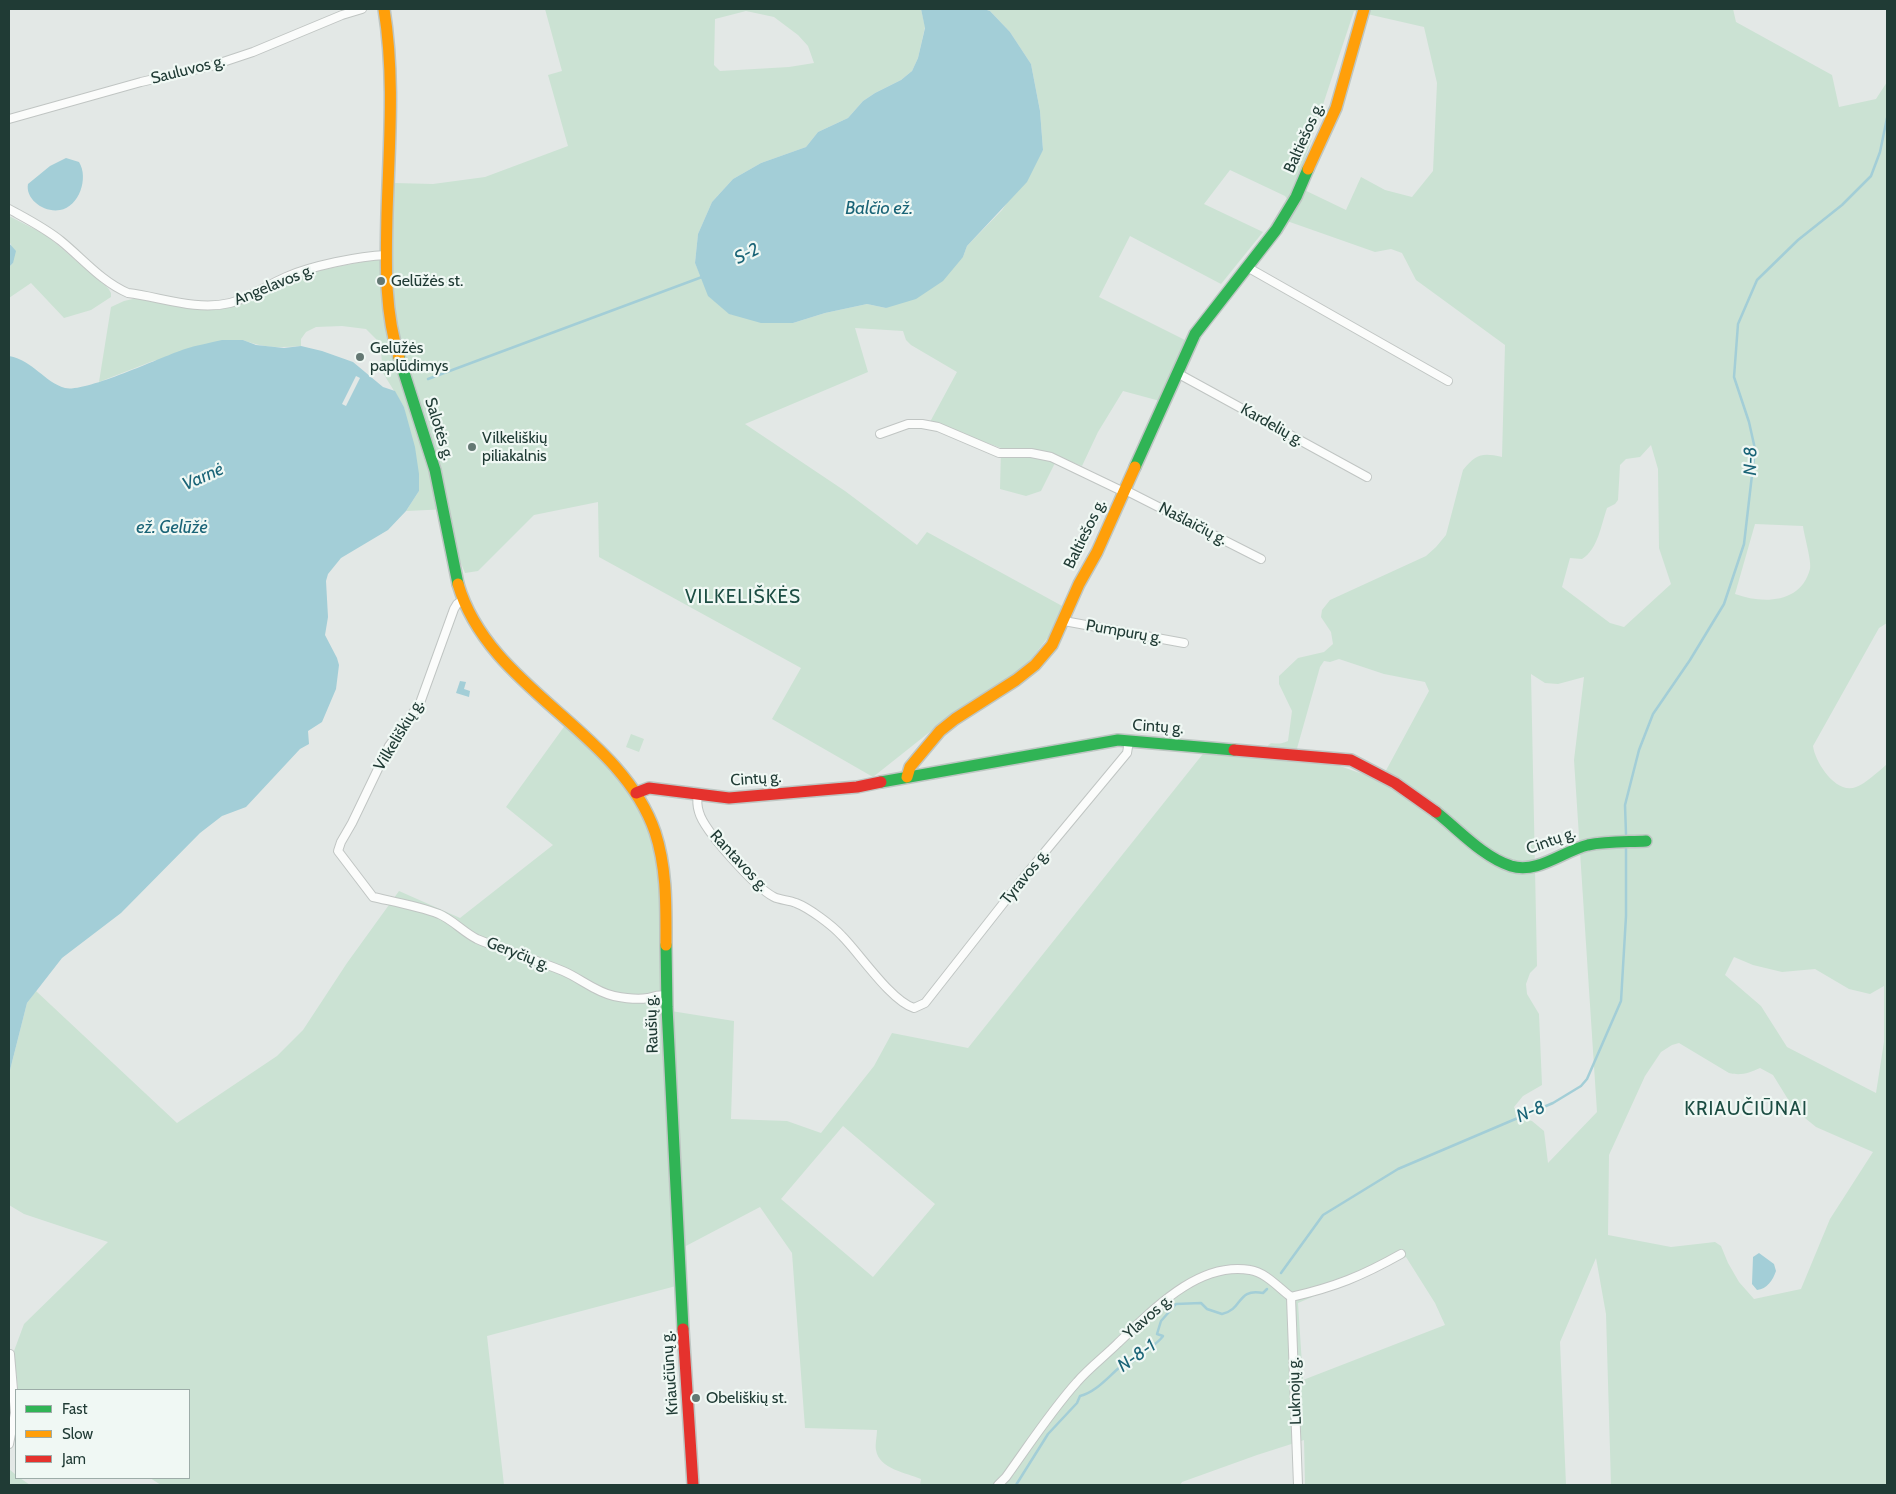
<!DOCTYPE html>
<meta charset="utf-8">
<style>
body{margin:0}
#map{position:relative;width:1896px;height:1494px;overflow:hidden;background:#e3e8e6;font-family:Cabin,sans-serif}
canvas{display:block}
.frame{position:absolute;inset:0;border:10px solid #203b35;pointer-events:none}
.legend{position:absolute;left:15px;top:1389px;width:175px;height:90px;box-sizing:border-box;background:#f0f8f4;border:1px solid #9daca8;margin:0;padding:6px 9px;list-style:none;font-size:15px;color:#203b35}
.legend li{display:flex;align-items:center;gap:10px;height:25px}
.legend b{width:25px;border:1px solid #9daca8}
</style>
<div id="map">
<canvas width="1896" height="1494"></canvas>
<div class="frame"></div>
<ul class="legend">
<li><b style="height:6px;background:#30b455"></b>Fast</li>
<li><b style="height:6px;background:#ff9f0a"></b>Slow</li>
<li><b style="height:6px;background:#e5322d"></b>Jam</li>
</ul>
</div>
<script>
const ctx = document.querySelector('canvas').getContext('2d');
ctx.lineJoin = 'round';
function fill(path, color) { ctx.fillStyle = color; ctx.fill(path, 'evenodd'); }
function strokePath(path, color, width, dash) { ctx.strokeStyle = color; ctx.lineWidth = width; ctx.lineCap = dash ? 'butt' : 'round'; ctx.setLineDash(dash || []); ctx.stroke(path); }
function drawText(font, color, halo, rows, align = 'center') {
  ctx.font = font + ' Cabin,sans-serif'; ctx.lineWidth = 4.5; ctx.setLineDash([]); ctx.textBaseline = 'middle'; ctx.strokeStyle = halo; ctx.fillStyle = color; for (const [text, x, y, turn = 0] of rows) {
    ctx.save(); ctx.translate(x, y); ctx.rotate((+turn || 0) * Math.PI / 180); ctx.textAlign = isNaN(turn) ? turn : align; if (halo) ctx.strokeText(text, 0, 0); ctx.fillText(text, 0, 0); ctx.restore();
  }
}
fill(new Path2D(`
 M 545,9 L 921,9 L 925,27 L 918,58 L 912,71 L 901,80 L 875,93 L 863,101 L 848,118 L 818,132 L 806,147 L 761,163 L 733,179 L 712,202 L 698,234 L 695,263 L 709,296 L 730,314 L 793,323 L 825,313 L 867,304 L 886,308 L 963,257 L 967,246 L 1002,210 L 1043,150 L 1040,111 L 1031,64 L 1010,32 L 990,11 L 984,9 L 1733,9 L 1736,22 L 1832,75 L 1839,107 L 1876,99 L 1887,82 L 1887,623 L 1879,628 L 1813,746 C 1815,762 1836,795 1856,787 C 1865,784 1879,771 1887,764 L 1887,1485 L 1611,1485 L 1606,1314 L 1596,1258 L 1560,1342 L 1566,1485 L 1305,1485 L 1304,1440 L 1257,1455 L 1182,1482 L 1180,1485 L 920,1485 L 921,1479 C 907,1473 879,1469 876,1450 C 875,1444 877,1436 877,1430 L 805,1428 L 792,1253 L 760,1207 L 684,1247 L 671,1011 L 734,1021 L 731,1119 L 787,1121 L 821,1133 L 874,1066 L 892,1033 L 968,1048 L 1206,750 L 1262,759 C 1271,733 1271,749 1288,741 L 1292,711 L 1279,684 L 1279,676 L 1298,658 L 1324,652 L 1333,644 L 1331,632 L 1321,617 L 1322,610 L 1330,600 L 1426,556 L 1436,547 L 1446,535 L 1463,470 C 1477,453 1483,453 1502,457 L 1505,345 L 1416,280 L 1402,253 L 1391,249 L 1375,252 L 1287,221 L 1294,209 L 1285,196 L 1230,170 L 1204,204 L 1263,232 L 1221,284 L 1130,236 L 1099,297 L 1187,341 L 1160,401 L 1123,391 L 1098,432 L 1082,466 L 1058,457 L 1041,491 L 1026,496 L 1000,489 L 1001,448 L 930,422 L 957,372 L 911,345 L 906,340 L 903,331 L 855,328 L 868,372 L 745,424 L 845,491 L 917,545 L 927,532 L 1064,607 L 1059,623 L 1026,666 L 936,727 L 873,777 L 772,719 L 801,668 L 599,557 L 598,502 L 534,515 L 478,571 L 465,573 L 458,556 L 449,509 L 406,511 L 419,491 L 404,407 L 383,373 L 381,352 L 376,339 L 366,329 L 342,326 L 316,327 L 306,332 L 301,339 L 301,346 C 281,348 262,348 243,340 L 153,361 L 99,382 L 111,307 L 124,301 L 137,298 L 219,310 L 286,282 L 321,270 L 392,256 L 394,183 L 433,184 L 485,177 L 568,146 L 548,75 L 562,71 ZM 746,11 L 774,17 L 798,35 L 808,46 L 814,63 L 789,67 L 720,71 L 714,65 L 715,19 ZM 1354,11 L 1424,27 L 1437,83 L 1433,171 L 1412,197 L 1385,190 L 1361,177 L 1346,210 L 1296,186 ZM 1651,445 L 1658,469 L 1659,548 L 1671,584 L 1624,627 L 1610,623 L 1562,587 L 1570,558 L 1582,559 C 1598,549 1601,525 1607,508 L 1615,504 L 1618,500 L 1620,465 L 1626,459 L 1640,457 ZM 1755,524 L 1803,526 C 1804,535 1812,562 1810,569 C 1801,604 1762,604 1735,594 ZM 1339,659 L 1384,674 L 1425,682 L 1429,691 L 1383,776 L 1377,779 L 1337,765 L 1297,762 L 1296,752 L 1320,667 L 1324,661 L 1330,662 ZM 1531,674 L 1545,683 L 1558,684 L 1584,677 L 1574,760 L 1597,1112 L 1548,1163 L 1544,1131 L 1532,1121 L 1518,1117 L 1514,1107 L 1523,1096 L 1542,1085 L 1539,1014 L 1527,994 L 1526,984 L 1530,973 L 1537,966 ZM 1734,957 L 1753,965 L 1782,972 L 1815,969 L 1849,989 L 1870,994 L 1884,986 L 1884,1042 L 1876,1093 L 1787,1047 L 1761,1006 L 1725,975 ZM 1679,1043 L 1729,1073 C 1741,1076 1749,1073 1760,1068 L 1773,1075 L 1794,1109 L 1816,1127 L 1873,1152 L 1830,1219 L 1801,1289 L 1754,1299 L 1739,1282 L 1728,1263 L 1721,1246 L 1715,1242 L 1671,1247 L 1608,1235 L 1609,1155 L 1645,1076 L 1661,1052 L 1672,1045 ZM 843,1126 L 935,1204 L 873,1277 L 781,1199 ZM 1406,1257 L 1435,1303 L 1445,1325 L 1303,1380 L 1298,1303 Z
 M 9,216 L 46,235 L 108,288 L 111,293 L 111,297 L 91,310 L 64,318 L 31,283 L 9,298 L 9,267 L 13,263 L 11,244 L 9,243 Z
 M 566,724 L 622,780 L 644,815 L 657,862 L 661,903 L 662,1021 L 676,1286 L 487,1336 L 504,1485 L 161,1485 L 150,1478 L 189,1478 L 189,1390 L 18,1390 L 14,1351 L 24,1324 L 108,1242 L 24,1214 L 9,1205 L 9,1074 L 27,1003 L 36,991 L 177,1123 L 277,1056 L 303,1030 L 347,963 L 399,891 L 460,918 L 553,845 L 506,807 Z
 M 631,734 L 644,739 L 639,752 L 626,747 Z
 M 9,1469 L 16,1475 L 16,1478 L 20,1478 L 30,1485 L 9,1485 Z`), '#cbe2d3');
fill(new Path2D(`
 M 921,9 L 984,9 L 990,11 L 1010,32 L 1031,64 L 1040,111 L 1043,150 L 1027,182 L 967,246 L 963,257 L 943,281 L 916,299 L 886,308 L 867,304 L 825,313 L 793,323 L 761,323 L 729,314 L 708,296 L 695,263 L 698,234 L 712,202 L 733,179 L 761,163 L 806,147 L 818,132 L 848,118 L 863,101 L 875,93 L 901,80 L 912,71 L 918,58 L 925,28 Z
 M 66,158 L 79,162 C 89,178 79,207 60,210 C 44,213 25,199 28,184 L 50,166 Z
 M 9,243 L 16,251 L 13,263 L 9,267 Z
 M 222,340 L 243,340 L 256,345 L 284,348 L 301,346 L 322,351 L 353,362 L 383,387 L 395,391 L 404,407 L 415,447 L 419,474 L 419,491 L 406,511 L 388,530 L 341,558 L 328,574 L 326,581 L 328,617 L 325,635 L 337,658 L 339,665 L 336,689 L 322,722 L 308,731 L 309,744 L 300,749 L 246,807 L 222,816 L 200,833 L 121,913 L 62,958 L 27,1003 L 9,1074 L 9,356 C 34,361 44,382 65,388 C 85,393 161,357 185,349 C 197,345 210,343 222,340 Z
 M 460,681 L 466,682 L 464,689 L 470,691 L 469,697 L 456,693 Z
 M 1759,1253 L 1774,1264 L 1776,1271 C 1773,1280 1767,1289 1757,1290 L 1752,1284 L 1753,1257 Z`), '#a3ced7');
fill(new Path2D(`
 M 356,376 L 360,378 L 346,406 L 342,404 Z`), '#e3e8e6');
strokePath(new Path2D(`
 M 428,379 L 702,277
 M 1626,834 L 1625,805 L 1639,750 L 1653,714 L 1690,660 L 1724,604 L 1744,544 L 1755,449 L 1749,422 L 1734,377 L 1738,324 L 1757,280 L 1798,240 L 1842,205 L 1871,176 L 1880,152 L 1887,118
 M 1281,1273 L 1323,1215 L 1398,1169 L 1553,1103 L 1581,1086 L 1587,1079 L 1621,1001 L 1626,916 L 1626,849
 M 1016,1485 L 1048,1434 L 1077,1403 L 1080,1396 C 1096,1392 1108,1377 1120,1367 C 1122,1365 1127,1364 1130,1363 C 1136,1360 1161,1340 1163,1336 L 1157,1334 L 1161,1321 L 1176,1304 L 1201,1303 L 1207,1309 L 1222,1314 C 1244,1309 1236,1288 1263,1293 L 1267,1289`), '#a3ced7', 2.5);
const street = new Path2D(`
 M 9,119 L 141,82 L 211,66 L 253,52 L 342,15 L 362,9
 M 9,209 C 27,219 45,228 61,241 C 83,259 102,282 128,293 C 161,297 196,311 230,303 C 250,298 267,285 286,277 C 311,266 359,256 386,255
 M 1247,267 L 1448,381
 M 1177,373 L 1367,477
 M 880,434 L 908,424 L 922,424 L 938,427 L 999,453 L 1031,453 L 1051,457 L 1124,492
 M 1125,490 L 1261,559
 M 464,599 L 457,604 L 454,609 L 420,703 L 389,746 L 352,823 L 341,842 L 338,851 L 373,897 C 395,902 418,906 439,914 C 453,920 463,932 477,939 C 505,951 534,959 563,971 C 580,978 595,992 614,996 C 624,998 637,1000 648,998 C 654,996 659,995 666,995
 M 1064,621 L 1184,643
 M 698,793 C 697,799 697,806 699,812 C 704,831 756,888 774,897 C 780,900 789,900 796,903 C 809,908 832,925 842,936 C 860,954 891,1001 914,1008 L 925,1003 L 1024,877 L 1127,753 L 1129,741
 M 1291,1297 L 1298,1485
 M 1291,1297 C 1335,1287 1362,1276 1401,1254
 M 9,1444 L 15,1413 L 10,1354
 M 998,1485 L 1006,1477 C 1029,1445 1051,1411 1077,1382 C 1089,1368 1105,1356 1118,1343 C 1153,1310 1198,1261 1250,1270 C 1265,1272 1279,1288 1291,1297`);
const fast = new Path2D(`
 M 399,357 L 435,470 L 458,584
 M 1135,467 L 1195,334 L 1276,230 L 1296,197 L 1308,169
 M 881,782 L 1118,740 L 1234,750
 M 1436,812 C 1459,830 1483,857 1511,866 C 1538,874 1563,851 1588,845 C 1607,841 1627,842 1646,841
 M 666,945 L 667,1007 L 683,1329`);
const slow = new Path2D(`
 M 384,9 C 395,77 389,146 387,214 C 386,261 384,311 399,357
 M 1308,169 L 1336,108 L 1364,9
 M 458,584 C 489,690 620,730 655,832 C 667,868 666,907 666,945
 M 907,777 L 910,767 L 940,731 L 955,719 L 1016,680 L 1035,665 L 1052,645 L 1079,584 L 1097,552 L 1135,467`);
const jam = new Path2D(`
 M 1234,750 L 1351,760 L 1395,783 L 1436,812
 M 636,793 L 649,788 L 729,798 L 857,787 L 881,782
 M 683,1329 L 693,1485`);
strokePath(street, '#c0c5c3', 10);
strokePath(fast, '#bec6c3', 14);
strokePath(slow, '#bec6c3', 14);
strokePath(jam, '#bec6c3', 14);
strokePath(street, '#fbfcfb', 8);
strokePath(fast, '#30b455', 11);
strokePath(slow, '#ff9f0a', 11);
strokePath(jam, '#e5322d', 11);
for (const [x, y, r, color] of [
 [381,281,5,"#647873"],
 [360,357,5,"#647873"],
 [472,447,5,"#647873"],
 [696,1398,5,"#647873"]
]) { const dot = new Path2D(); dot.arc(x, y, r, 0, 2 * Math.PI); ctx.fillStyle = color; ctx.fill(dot); strokePath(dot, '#f0f8f4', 2); }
drawText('16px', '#203b35', '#f0f8f4', [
 ["Sauluvos g.",188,70,-14],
 ["Baltiešos g.",1304,138,-66],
 ["Angelavos g.",274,285,-22],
 ["Kardelių g.",1272,425,29],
 ["Salotės g.",439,429,73],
 ["Našlaičių g.",1193,524,27],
 ["Baltiešos g.",1085,534,-64],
 ["Pumpurų g.",1124,632,10],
 ["Cintų g.",1158,727,4],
 ["Vilkeliškių g.",399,735,-59],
 ["Cintų g.",756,779,-4],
 ["Cintų g.",1551,841,-20],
 ["Rantavos g.",739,861,47],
 ["Tyravos g.",1025,877,-51],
 ["Geryčių g.",518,954,21],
 ["Raušių g.",652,1024,-92],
 ["Ylavos g.",1148,1317,-41],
 ["Kriaučiūnų g.",670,1373,-94],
 ["Luknojų g.",1295,1391,-92]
]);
drawText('16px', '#203b35', '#f0f8f4', [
 ["Gelūžės st.",391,281],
 ["Gelūžės",370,348],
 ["paplūdimys",370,366],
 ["Vilkeliškių",482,438],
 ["piliakalnis",482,456],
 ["Obeliškių st.",706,1398]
], 'left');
drawText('italic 18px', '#1a6477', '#f0f8f4', [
 ["Balčio ež.",879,209],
 ["S-2",747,254,-26],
 ["N-8",1751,461,-89],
 ["Varnė",203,477,-24],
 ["ež. Gelūžė",172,528],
 ["N-8",1531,1112,-23],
 ["N-8-1",1137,1356,-35]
]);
ctx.letterSpacing = '1px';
drawText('19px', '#1c4d43', '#f0f8f4', [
 ["VILKELIŠKĖS",743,597],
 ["KRIAUČIŪNAI",1746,1109]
]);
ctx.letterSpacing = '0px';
</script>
